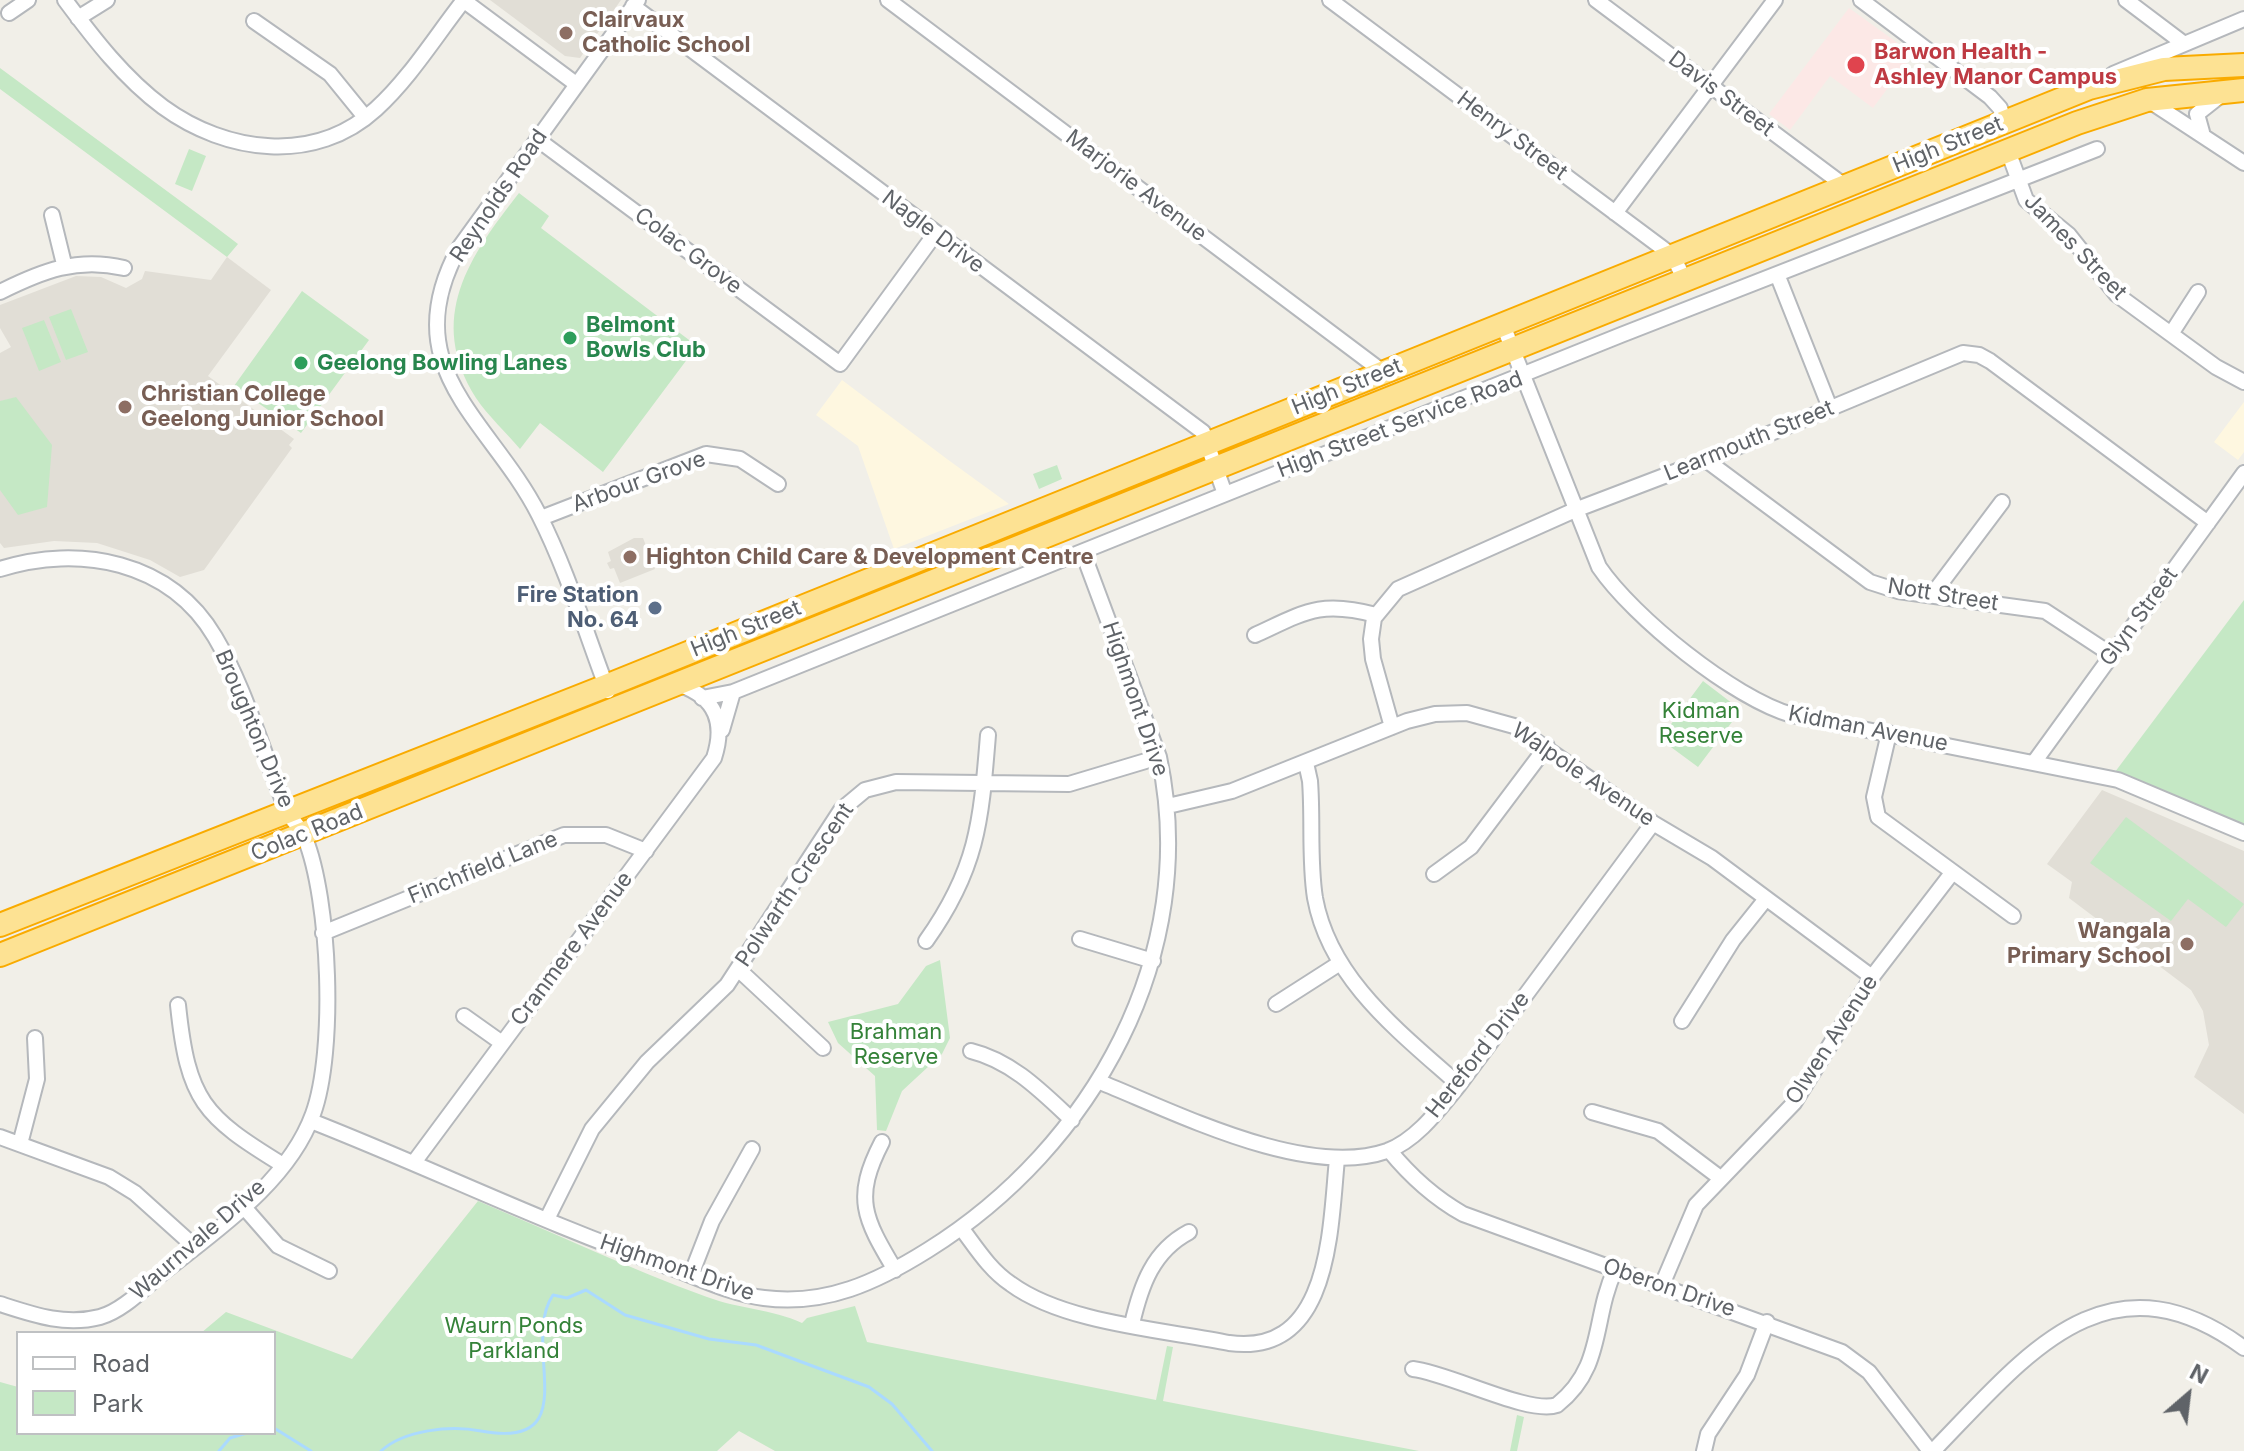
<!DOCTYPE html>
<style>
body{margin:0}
#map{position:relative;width:2244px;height:1451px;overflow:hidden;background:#f1efe8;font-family:Inter,sans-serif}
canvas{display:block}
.legend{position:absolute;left:16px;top:1331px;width:260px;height:104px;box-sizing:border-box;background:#fff;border:2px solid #bfc1c3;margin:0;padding:10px 14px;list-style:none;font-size:24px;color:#5f6368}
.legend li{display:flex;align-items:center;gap:16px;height:40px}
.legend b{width:40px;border:2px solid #bfc1c3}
.north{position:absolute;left:2148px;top:1355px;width:80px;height:80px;-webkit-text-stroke:6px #fff;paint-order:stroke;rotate:28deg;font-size:22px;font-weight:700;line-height:32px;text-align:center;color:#5f6368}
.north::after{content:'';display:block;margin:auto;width:28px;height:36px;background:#5f6368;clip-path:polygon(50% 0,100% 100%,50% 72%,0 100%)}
</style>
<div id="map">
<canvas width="2244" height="1451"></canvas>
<ul class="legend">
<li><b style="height:10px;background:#fff"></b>Road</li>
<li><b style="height:22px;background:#c5e8c5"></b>Park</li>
</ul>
<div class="north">N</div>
</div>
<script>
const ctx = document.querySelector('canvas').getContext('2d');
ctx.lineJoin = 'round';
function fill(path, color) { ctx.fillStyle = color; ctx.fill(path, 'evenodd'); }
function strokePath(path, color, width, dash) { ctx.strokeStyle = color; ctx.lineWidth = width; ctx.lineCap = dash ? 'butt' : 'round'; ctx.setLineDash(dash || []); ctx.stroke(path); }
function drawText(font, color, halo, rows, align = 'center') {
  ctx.font = font + ' Inter,sans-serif'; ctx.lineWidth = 8; ctx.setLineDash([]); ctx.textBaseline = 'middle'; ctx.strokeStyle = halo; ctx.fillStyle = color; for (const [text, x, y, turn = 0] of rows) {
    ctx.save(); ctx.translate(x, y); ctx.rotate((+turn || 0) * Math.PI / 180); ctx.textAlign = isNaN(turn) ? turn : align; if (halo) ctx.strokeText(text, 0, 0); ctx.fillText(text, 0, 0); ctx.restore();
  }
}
fill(new Path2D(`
 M 842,380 L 947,459 L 1009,504 L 894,549 L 858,446 L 816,415 Z
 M 2244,402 L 2244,452 L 2238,460 L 2214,442 Z`), '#fef7e0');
fill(new Path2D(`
 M 490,0 L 621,0 L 580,58 L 565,56 Z
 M 227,257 L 271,290 L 208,376 L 294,439 L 289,445 L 292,448 L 204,570 L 180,577 L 150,560 L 97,543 L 54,541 L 4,548 L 0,543 L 0,353 L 11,347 L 0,328 L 0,305 L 76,276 L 101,277 L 126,288 L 142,279 L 145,271 L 211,280 Z
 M 634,538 L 643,538 L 655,569 L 620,583 L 614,568 L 610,569 L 607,563 L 611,561 L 608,552 Z
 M 2102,790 L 2244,851 L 2244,1114 L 2194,1077 L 2209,1045 L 2203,1011 L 2191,990 L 2069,898 L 2072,882 L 2047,864 Z`), '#e1ded6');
fill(new Path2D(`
 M 1849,8 L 1913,54 L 1873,108 L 1830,76 L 1790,130 L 1769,114 Z`), '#fce8e6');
fill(new Path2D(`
 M 0,68 L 213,225 L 238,244 L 227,257 L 0,89 Z
 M 189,149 L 206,156 L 192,191 L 175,184 Z
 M 519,193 L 549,216 L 541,228 L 697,346 L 603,472 L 540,423 L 520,449 C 506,432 488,416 476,398 C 426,318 469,257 519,193 Z
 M 302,291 L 369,340 L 301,433 L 234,386 Z
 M 71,309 L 88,352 L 66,360 L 49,317 Z
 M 44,320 L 61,362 L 39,371 L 22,328 Z
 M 16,397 L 52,445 L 47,507 L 18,515 L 0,490 L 0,401 Z
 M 1057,465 L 1062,479 L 1039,489 L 1033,474 Z
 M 2244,600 L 2244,825 L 2115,772 Z
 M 1703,681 L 1741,710 L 1698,767 L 1660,739 Z
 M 2126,817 L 2244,904 L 2226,927 L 2188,899 L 2171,921 L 2090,863 Z
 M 940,960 L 950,1038 L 942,1054 L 902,1091 L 886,1131 L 877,1130 L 875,1076 L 838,1043 L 828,1022 L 898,1004 L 926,966 Z
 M 478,1201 C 554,1233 630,1269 707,1297 C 739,1309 772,1309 802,1323 L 807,1318 L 855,1306 L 867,1342 L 1156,1400 L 1167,1346 L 1173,1347 L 1163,1401 L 1419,1451 L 775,1451 L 739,1431 L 717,1451 L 0,1451 L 0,1382 L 18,1387 L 18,1433 L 274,1433 L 274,1333 L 201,1333 L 226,1312 L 352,1359 Z
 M 1517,1415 L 1524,1417 L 1517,1451 L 1510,1451 Z`), '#c5e8c5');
strokePath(new Path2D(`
 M 274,1428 L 311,1451
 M 219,1451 L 230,1438 L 247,1433
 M 381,1451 C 404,1430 450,1425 481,1431 C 589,1451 519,1344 553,1295 L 567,1298 L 586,1290 L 625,1315 L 709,1339 L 756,1345 L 869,1387 L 892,1404 L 932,1451`), '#aadaff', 3);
const minor = new Path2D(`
 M 65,0 C 94,39 124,78 163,107 C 226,153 315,165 376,109 C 410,78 435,37 464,0
 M 463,0 L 576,84
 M 888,0 L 1383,372
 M 1330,0 L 1673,256 L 1685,281
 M 1596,0 L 1846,187
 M 1861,0 L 1990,97 L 2000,108 L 2005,123
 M 2126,0 L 2183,43
 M 633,6 L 1203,432 L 1225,494
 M 9,13 L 28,0
 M 78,18 L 107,0
 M 254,21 L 330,74 L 365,117
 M 2113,74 L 2244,19
 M 2151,102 L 2244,163
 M 2202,132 L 2197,114 L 2221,95
 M 537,139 L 840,364 L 935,234
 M 2008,151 L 2026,200 L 2069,235 L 2116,294 L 2216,367 L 2244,382
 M 1615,213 L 1775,0
 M 52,215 L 64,264
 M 1777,274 L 1830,408
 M 0,292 C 42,271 77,257 124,268
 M 1503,325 L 1599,567 C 1633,617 1733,698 1792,715 L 2118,780 L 2244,833
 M 2171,334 L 2198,292
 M 1706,460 L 1870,582 L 1898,591 L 2045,611 L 2112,655
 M 541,518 L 706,454 L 740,459 L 778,484
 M 0,569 C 79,544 170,561 215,637 C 247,691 263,755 288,813 C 293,821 301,829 305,838 C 330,900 336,1051 313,1114 C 288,1183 215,1231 160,1275 C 143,1289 122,1311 100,1317 C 65,1326 34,1315 0,1304
 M 1932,595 L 2002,502
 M 1255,635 C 1305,612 1320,600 1376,615
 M 608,691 C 586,633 567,570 539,515 C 491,420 393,369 459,248 L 638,0
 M 702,698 L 733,692 L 1621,335 L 2097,149
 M 1392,727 L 1373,659 L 1371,639 L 1374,618 L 1398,589 L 1575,510 L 1706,460 L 1963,353 L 1979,355 L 1990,361 L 2208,523
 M 722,730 L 733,692
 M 1889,733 L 1874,797 L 1878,817 L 2013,916
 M 2035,761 L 2244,473
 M 1306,763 L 1310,781 C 1313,820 1309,860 1315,898 C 1330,980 1401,1033 1459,1085
 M 1168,806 L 1232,791 L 1407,721 L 1435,714 L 1467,713 L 1514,726 L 1653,823 L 1712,858 L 1872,977
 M 1434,874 L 1471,847 L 1547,746
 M 323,933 L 564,835 L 606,835 L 646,851
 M 1080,939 L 1153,961
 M 926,941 C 978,868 981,821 988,735
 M 738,969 L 823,1048
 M 1276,1004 L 1340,963
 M 178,1005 C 188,1101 203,1116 283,1165
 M 464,1016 L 502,1043
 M 1682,1021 L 1733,940 L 1765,900
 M 971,1051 C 1012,1061 1042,1092 1072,1120
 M 1100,1082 C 1177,1113 1306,1179 1387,1151 C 1417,1140 1440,1108 1459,1085 L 1653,823
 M 1592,1112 L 1658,1131 L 1719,1177
 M 311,1121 C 431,1168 547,1225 669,1267 C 700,1278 731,1294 764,1298 C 826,1306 877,1282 928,1250 C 1093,1147 1201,954 1159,757 L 1083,553
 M 0,1137 L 109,1177 L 135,1193 L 195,1247
 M 882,1142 C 853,1198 864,1218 895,1270
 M 20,1144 L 37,1079 L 35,1038
 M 1389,1150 C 1411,1177 1433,1197 1463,1214 L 1842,1352 L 1869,1372 L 1930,1451
 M 415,1161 L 714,758 C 725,724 717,698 680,685
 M 243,1206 L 278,1246 L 329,1271
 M 547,1219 L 592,1129 L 647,1062 L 727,985 L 841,810 L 865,790 L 896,782 L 1069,784 L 1159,757
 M 962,1229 C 977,1249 990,1270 1011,1284 C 1064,1323 1164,1330 1229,1343 C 1331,1357 1330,1229 1337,1159
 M 691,1275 L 712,1221 L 752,1149
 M 1662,1285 L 1696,1205 L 1794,1103 L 1872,977 L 1952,873
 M 1132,1324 C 1141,1285 1153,1251 1189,1232
 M 1413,1369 C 1449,1373 1529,1415 1557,1405 C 1605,1367 1592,1319 1615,1270
 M 1704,1451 L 1708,1434 L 1747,1375 L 1767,1322
 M 1933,1451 C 2024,1358 2106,1247 2244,1348`);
const highway = new Path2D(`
 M 0,925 L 606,686 L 2089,88 L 2164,69 L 2244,65
 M 0,955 L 2077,123 L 2147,100 L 2244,90`);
strokePath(minor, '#b5b8bc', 18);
strokePath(highway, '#f9ab00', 26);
strokePath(minor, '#fff', 14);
strokePath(highway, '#fde293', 22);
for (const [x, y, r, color] of [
 [566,33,8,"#8d6e63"],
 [1856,65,10,"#e0444e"],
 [570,338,8,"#2e9e5b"],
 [301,363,8,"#2e9e5b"],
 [125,407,8,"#8d6e63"],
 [630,557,8,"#8d6e63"],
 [655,608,8,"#5c6f8a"],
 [2187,944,8,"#8d6e63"]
]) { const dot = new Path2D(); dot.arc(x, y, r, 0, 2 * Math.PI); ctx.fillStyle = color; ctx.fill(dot); strokePath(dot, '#fff', 3); }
drawText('bold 22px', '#785e54', '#fff', [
 ["Clairvaux",582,20],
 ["Catholic School",582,45],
 ["Christian College",141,394],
 ["Geelong Junior School",141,419],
 ["Highton Child Care & Development Centre",646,557],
 ["Wangala",2171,931,"right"],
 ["Primary School",2171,956,"right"]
], 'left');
drawText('bold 22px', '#be3a42', '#fff', [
 ["Barwon Health -",1874,52],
 ["Ashley Manor Campus",1874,77]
], 'left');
drawText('22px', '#5f6368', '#fff', [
 ["Davis Street",1721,94,37],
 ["Henry Street",1512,136,37],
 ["High Street",1948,145,-22],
 ["Marjorie Avenue",1136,186,37],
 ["Reynolds Road",499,196,-56],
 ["Nagle Drive",933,232,37],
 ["James Street",2075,247,46],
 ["Colac Grove",688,251,37],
 ["High Street",1347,387,-22],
 ["High Street Service Road",1400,425,-21],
 ["Learmouth Street",1749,441,-22],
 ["Arbour Grove",639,482,-20],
 ["Nott Street",1943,595,9],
 ["Glyn Street",2139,617,-54],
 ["High Street",746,629,-22],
 ["Highmont Drive",1135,699,71],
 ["Broughton Drive",254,729,67],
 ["Kidman Avenue",1868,729,11],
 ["Walpole Avenue",1583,775,34],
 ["Colac Road",307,833,-22],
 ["Finchfield Lane",483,868,-22],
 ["Polwarth Crescent",795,885,-56],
 ["Cranmere Avenue",572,949,-53],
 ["Olwen Avenue",1832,1040,-57],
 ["Hereford Drive",1478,1055,-52],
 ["Waurnvale Drive",198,1240,-41],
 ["Highmont Drive",677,1268,19],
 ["Oberon Drive",1669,1288,19]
]);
drawText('bold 22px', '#27864d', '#fff', [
 ["Belmont",586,325],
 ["Bowls Club",586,350],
 ["Geelong Bowling Lanes",317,363]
], 'left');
drawText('bold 22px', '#4e5e75', '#fff', [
 ["Fire Station",639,595],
 ["No. 64",639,620]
], 'right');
drawText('22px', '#348238', '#fff', [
 ["Kidman",1701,711],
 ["Reserve",1701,736],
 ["Brahman",896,1032],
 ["Reserve",896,1057],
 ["Waurn Ponds",514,1326],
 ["Parkland",514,1351]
]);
</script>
